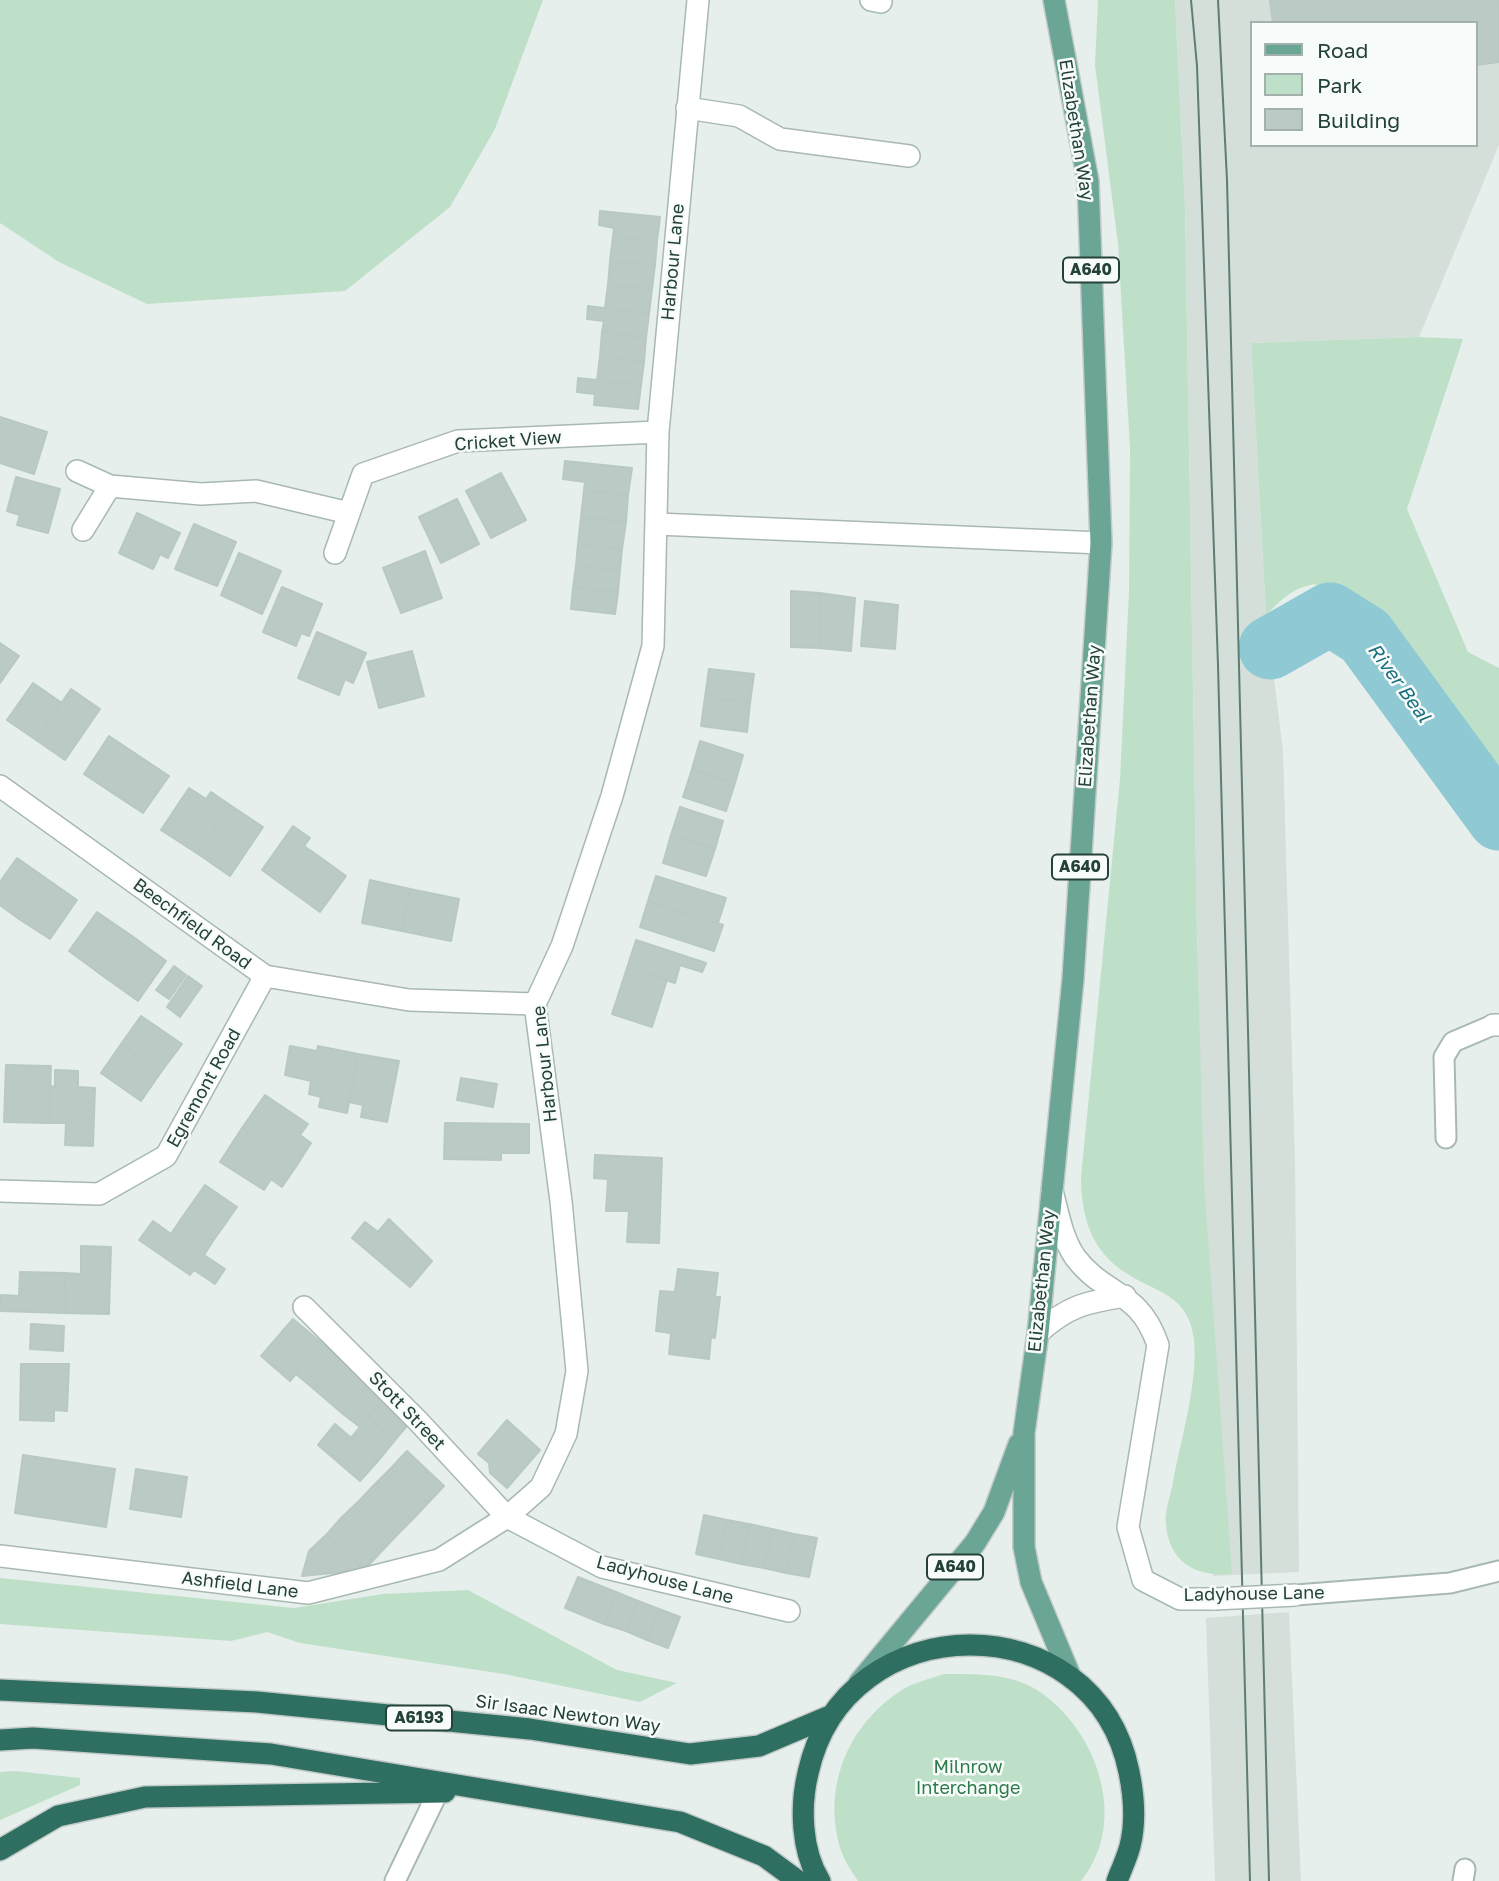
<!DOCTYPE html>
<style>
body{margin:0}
#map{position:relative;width:1499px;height:1881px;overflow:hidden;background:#e6efeb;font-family:"Golos Text",sans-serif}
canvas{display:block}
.legend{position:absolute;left:1250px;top:21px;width:228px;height:126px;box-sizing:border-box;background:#f7fbf9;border:2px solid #a3b1ad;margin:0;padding:9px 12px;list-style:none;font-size:21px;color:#24423a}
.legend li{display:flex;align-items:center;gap:14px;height:35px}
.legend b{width:35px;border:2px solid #a3b1ad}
</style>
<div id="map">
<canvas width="1499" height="1881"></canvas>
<ul class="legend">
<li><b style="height:9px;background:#6aa596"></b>Road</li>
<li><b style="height:19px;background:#bfe0c8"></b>Park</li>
<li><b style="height:19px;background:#bbcac4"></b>Building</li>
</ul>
</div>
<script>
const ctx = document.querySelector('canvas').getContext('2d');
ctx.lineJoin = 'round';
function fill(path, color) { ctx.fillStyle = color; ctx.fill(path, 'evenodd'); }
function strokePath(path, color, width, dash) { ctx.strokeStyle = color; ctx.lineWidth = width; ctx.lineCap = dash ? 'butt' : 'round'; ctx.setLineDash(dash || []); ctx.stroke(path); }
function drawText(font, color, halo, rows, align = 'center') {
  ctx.font = font + ' "Golos Text",sans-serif'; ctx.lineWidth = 5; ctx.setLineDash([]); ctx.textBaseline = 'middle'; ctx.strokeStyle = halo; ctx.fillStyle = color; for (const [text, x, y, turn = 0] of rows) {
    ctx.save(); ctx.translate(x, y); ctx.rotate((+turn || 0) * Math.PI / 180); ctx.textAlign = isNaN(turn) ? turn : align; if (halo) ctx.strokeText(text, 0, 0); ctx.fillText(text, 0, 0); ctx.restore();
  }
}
fill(new Path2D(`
 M 1175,0 L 1499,0 L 1499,145 L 1419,337 L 1251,343 L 1266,615 L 1283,751 L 1295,1159 L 1299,1572 L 1213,1576 L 1197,932 L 1185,208 ZM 1252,23 L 1476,23 L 1476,145 L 1252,145 Z
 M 1289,1612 L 1301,1881 L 1215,1881 L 1206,1618 Z`), '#d4dfda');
fill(new Path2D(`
 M 0,0 L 543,0 L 495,129 L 450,207 L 345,291 L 147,304 L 59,262 L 0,223 Z
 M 1098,0 L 1175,0 L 1185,208 L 1197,932 L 1204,1181 L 1232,1574 C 1196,1577 1169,1563 1166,1524 C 1164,1512 1171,1495 1173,1482 C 1181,1439 1198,1383 1194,1340 C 1189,1294 1156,1293 1126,1273 C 1091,1251 1081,1216 1081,1177 L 1120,779 L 1129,591 L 1130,448 L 1118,244 L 1095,65 Z
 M 1419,337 L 1463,339 L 1407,509 L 1468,652 L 1499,668 L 1499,794 C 1468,748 1370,575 1310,585 C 1291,589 1279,602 1266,615 L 1251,343 Z
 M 0,1578 L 294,1608 L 383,1594 L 468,1590 L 617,1670 L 677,1683 L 640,1702 L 504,1674 L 300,1643 L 267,1632 L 231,1641 L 0,1624 Z
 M 944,1674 C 975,1674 1010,1673 1037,1690 C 1097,1729 1130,1821 1081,1881 L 858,1881 C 852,1872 845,1862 842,1853 C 821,1792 846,1727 899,1692 C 911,1683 930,1679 944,1674 Z
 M 15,1771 L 80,1778 L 80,1785 L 0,1820 L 0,1772 Z`), '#bfe0c8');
strokePath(new Path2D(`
 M 1270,648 L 1330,614 L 1365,636 L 1499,819`), '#8ec9d4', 63);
const building = new Path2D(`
 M 1270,0 L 1499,0 L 1499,62 L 1476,65 L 1476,23 L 1273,23 Z
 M 600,211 L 660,217 L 657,241 L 613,237 L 614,228 L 599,225 Z
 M 613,237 L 657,241 L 655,265 L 610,261 Z
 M 610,261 L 655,265 L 652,289 L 608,285 Z
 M 608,285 L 652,289 L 649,314 L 605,308 Z
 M 588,306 L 649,314 L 646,338 L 602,332 L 604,321 L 587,319 Z
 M 602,332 L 646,338 L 644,362 L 600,356 Z
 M 600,356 L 644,362 L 641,385 L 597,381 Z
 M 578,378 L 641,385 L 638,409 L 594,405 L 595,394 L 577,392 Z
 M 0,417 L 47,432 L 34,474 L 0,463 Z
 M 565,461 L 632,468 L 628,495 L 584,490 L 585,482 L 563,479 Z
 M 501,473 L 526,520 L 491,538 L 466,491 Z
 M 16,477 L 60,489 L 48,533 L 17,525 L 20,515 L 7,511 Z
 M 584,490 L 628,495 L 626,522 L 581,517 Z
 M 457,499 L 479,544 L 441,563 L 419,517 Z
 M 137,513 L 180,533 L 168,558 L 160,554 L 153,569 L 119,553 Z
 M 581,517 L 626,522 L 622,549 L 578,544 Z
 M 194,524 L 236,542 L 217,586 L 175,569 Z
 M 578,544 L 622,549 L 620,570 L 576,566 Z
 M 425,551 L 442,598 L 401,613 L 383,568 Z
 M 239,553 L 281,571 L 262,614 L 221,595 Z
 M 576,566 L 620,570 L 618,592 L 573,588 Z
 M 282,587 L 322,604 L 309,636 L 301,633 L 296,646 L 263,632 Z
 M 573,588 L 618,592 L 615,614 L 571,609 Z
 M 791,591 L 820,593 L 819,648 L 791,647 Z
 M 820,593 L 855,598 L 851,651 L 819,648 Z
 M 865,601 L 898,605 L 895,649 L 861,646 Z
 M 317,632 L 366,653 L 353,683 L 345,679 L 339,695 L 298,678 Z
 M 0,643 L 19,656 L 0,683 Z
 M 412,651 L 424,696 L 379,708 L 367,662 Z
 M 709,669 L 754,674 L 750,703 L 705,697 Z
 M 33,683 L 62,703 L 36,740 L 7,720 Z
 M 71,689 L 100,709 L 65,760 L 36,740 Z
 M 705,697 L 750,703 L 747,732 L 701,726 Z
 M 109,736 L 139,756 L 114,794 L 84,774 Z
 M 700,741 L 743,755 L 735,783 L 692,769 Z
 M 139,756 L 169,776 L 143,813 L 114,794 Z
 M 692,769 L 735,783 L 726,811 L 683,797 Z
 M 189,788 L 206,799 L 211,792 L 230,805 L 198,854 L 161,830 Z
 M 230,805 L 263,827 L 230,876 L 198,854 Z
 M 680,807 L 723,821 L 715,849 L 671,835 Z
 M 293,826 L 310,838 L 304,846 L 317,855 L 291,891 L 262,870 Z
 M 671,835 L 715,849 L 706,876 L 663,863 Z
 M 317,855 L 346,876 L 320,912 L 291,891 Z
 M 17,858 L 47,879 L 19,919 L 0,905 L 0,882 Z
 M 656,876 L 726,898 L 718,923 L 648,901 Z
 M 47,879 L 77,900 L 50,939 L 19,919 Z
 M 370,880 L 410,889 L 402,931 L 362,923 Z
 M 410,889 L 459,899 L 451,941 L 402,931 Z
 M 648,901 L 723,925 L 714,951 L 640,927 Z
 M 97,912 L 132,936 L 103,976 L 69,951 Z
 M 132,936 L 166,961 L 138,1001 L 103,976 Z
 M 636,940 L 706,963 L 702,972 L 680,965 L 675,983 L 627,968 Z
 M 174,966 L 186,975 L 169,999 L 156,990 Z
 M 627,968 L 667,980 L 652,1027 L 612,1014 Z
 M 188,976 L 202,986 L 180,1017 L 167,1007 Z
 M 141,1016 L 182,1044 L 161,1072 L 121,1044 Z
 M 121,1044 L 161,1072 L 141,1101 L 101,1073 Z
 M 290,1046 L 317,1051 L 318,1046 L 358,1054 L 347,1113 L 319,1107 L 321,1097 L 309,1094 L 311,1081 L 285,1075 Z
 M 358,1054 L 399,1061 L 387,1122 L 361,1117 L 363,1105 L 349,1102 Z
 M 6,1065 L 51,1066 L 49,1123 L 4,1122 Z
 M 55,1070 L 78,1071 L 78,1087 L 95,1088 L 93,1146 L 65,1145 L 66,1123 L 49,1123 L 50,1086 L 55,1087 Z
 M 461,1078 L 497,1084 L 493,1107 L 457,1100 Z
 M 265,1095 L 308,1124 L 300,1135 L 311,1143 L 297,1165 L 242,1128 Z
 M 445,1123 L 529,1124 L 529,1153 L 501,1153 L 501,1160 L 444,1159 Z
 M 242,1128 L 297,1165 L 282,1187 L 271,1179 L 264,1190 L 220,1162 Z
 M 595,1155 L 662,1158 L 659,1243 L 627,1242 L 629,1211 L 606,1211 L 608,1179 L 594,1178 Z
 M 205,1185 L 237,1207 L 213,1241 L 181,1219 Z
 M 181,1219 L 213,1241 L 204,1255 L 225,1269 L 215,1284 L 194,1270 L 190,1275 L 139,1240 L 153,1221 L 171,1234 Z
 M 389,1219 L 432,1261 L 410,1287 L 352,1238 L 365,1222 L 378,1232 Z
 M 81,1246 L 111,1247 L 109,1314 L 64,1313 L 65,1273 L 81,1274 Z
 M 678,1269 L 718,1273 L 715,1297 L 720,1297 L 715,1338 L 711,1337 L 709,1359 L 669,1354 L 671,1333 L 656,1331 L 660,1291 L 675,1292 Z
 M 20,1272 L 65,1273 L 64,1313 L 1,1311 L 1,1295 L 19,1296 Z
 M 293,1319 L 322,1343 L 290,1381 L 261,1356 Z
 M 31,1324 L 64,1326 L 63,1351 L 30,1349 Z
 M 322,1343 L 340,1359 L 314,1389 L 296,1374 Z
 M 340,1359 L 369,1383 L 343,1414 L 314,1389 Z
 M 21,1364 L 69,1364 L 67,1411 L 54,1410 L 54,1421 L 20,1420 Z
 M 369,1383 L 385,1398 L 360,1427 L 343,1414 Z
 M 385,1398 L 412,1420 L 395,1440 L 368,1417 Z
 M 368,1417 L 395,1440 L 378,1461 L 351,1438 Z
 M 507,1420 L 540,1450 L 507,1488 L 490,1473 L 489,1463 L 478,1454 Z
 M 335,1424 L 378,1461 L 360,1481 L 318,1445 Z
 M 407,1451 L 444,1486 L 428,1503 L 391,1468 Z
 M 23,1455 L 115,1469 L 106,1527 L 15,1513 Z
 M 391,1468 L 428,1503 L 412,1520 L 375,1484 Z
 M 136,1469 L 187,1477 L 181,1517 L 130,1509 Z
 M 375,1484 L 412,1520 L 396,1536 L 359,1501 Z
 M 359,1501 L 396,1536 L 380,1553 L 342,1517 Z
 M 704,1515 L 727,1520 L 719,1559 L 696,1554 Z
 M 342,1517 L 380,1553 L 364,1570 L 327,1534 Z
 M 727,1520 L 749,1524 L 741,1564 L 719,1559 Z
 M 749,1524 L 772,1529 L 764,1568 L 741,1564 Z
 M 772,1529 L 794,1534 L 786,1573 L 764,1568 Z
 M 327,1534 L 364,1570 L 302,1576 L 309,1551 Z
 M 794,1534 L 817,1538 L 809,1577 L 786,1573 Z
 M 578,1577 L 616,1592 L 604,1624 L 565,1608 Z
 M 616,1592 L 638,1601 L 626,1631 L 604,1624 Z
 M 638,1601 L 659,1609 L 647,1640 L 626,1631 Z
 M 659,1609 L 680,1617 L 668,1648 L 647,1640 Z`);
fill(building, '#bbcac4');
strokePath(building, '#b8c9c2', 2);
const lane = new Path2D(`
 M 1446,1138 L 1444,1057 L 1453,1042 L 1493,1025
 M 1296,1595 L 1450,1583 L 1499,1571
 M 395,1881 L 438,1792
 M 1463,1881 L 1465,1869`);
const street = new Path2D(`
 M 871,0 L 881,2
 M 687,108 L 739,116 L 780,139 L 909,156
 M 77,471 L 110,486 L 201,494 L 256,491 L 349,513
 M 657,524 L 1101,543
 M 83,530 L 110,486
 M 335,553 L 363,474 L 458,441 L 658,432
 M 0,786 L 265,976 L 409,1000 L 535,1004
 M 1493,1025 L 1499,1025
 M 0,1191 L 99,1194 L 166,1156 L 265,976
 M 1052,1191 C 1058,1213 1062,1238 1075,1257 C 1105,1297 1139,1289 1158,1345 L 1128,1527 L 1143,1580 L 1180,1599 L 1215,1599
 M 304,1307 L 418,1421 L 507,1517 L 602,1567 L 789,1611
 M 1038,1333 C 1068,1306 1086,1302 1125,1296
 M 0,1556 L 308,1593 L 439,1560 L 507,1517 L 541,1487 L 566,1434 L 577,1371 L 561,1201 L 535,1004 L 562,946 L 612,796 L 653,646 L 658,432 L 698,0`);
const primary = new Path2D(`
 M 1054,0 L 1088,181 L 1101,543 L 1073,979 L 1038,1333 L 1024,1433 L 1024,1547 L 1031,1582 L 1071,1678
 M 859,1683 L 975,1543 L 994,1512 L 1019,1444`);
const highway = new Path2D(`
 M 0,1690 L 257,1702 L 530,1729 L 690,1754 L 759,1746 L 830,1716
 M 0,1740 L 33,1738 L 271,1754 L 680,1822 L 764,1856 L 798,1881
 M 0,1850 L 58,1816 L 145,1797 L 445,1792
 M 820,1881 C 801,1851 800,1806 808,1773 C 845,1603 1095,1602 1129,1772 C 1134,1796 1136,1822 1130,1846 C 1127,1858 1121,1870 1117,1881`);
strokePath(lane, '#a8b8b2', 23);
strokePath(street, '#a8b8b2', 24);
strokePath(primary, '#c2cac8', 24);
strokePath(highway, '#c2cac8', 24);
strokePath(lane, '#fff', 19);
strokePath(street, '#fff', 21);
strokePath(primary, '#6aa596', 21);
strokePath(highway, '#2f6f62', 21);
strokePath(new Path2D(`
 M 1191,0 L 1197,66 L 1218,665 L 1250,1881
 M 1218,0 L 1227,180 L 1269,1881`), '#5f7d75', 2);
const streetBridge = new Path2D(`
 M 1215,1599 L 1296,1595`);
strokePath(streetBridge, '#a8b8b2', 24, []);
strokePath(streetBridge, '#fff', 21);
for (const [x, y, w] of [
 [1091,270,56],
 [1080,867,56],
 [955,1567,56],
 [419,1718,66]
]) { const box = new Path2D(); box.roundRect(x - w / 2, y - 12.5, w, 25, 5); ctx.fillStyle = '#f7fbf9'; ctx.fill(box); strokePath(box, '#24423a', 2); }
drawText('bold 16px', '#24423a', null, [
 ["A640",1091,270],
 ["A640",1080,867],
 ["A640",955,1567],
 ["A6193",419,1718]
]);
drawText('18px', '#24423a', '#f7fbf9', [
 ["Elizabethan Way",1076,130,81],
 ["Harbour Lane",673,262,-85],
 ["Cricket View",508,441,-4],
 ["Elizabethan Way",1090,716,-86],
 ["Beechfield Road",192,924,36],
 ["Harbour Lane",545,1064,-96],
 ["Egremont Road",204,1088,-61],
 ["Elizabethan Way",1042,1281,-84],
 ["Stott Street",407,1411,46],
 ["Ladyhouse Lane",665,1580,15],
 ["Ashfield Lane",240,1585,7],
 ["Ladyhouse Lane",1254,1594,-1],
 ["Sir Isaac Newton Way",568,1714,8]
]);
drawText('18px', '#2d7a4b', '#f7fbf9', [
 ["Milnrow",968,1767],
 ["Interchange",968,1788]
]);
drawText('italic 19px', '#1c6f80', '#f7fbf9', [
 ["River Beal",1399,683,54]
]);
</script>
